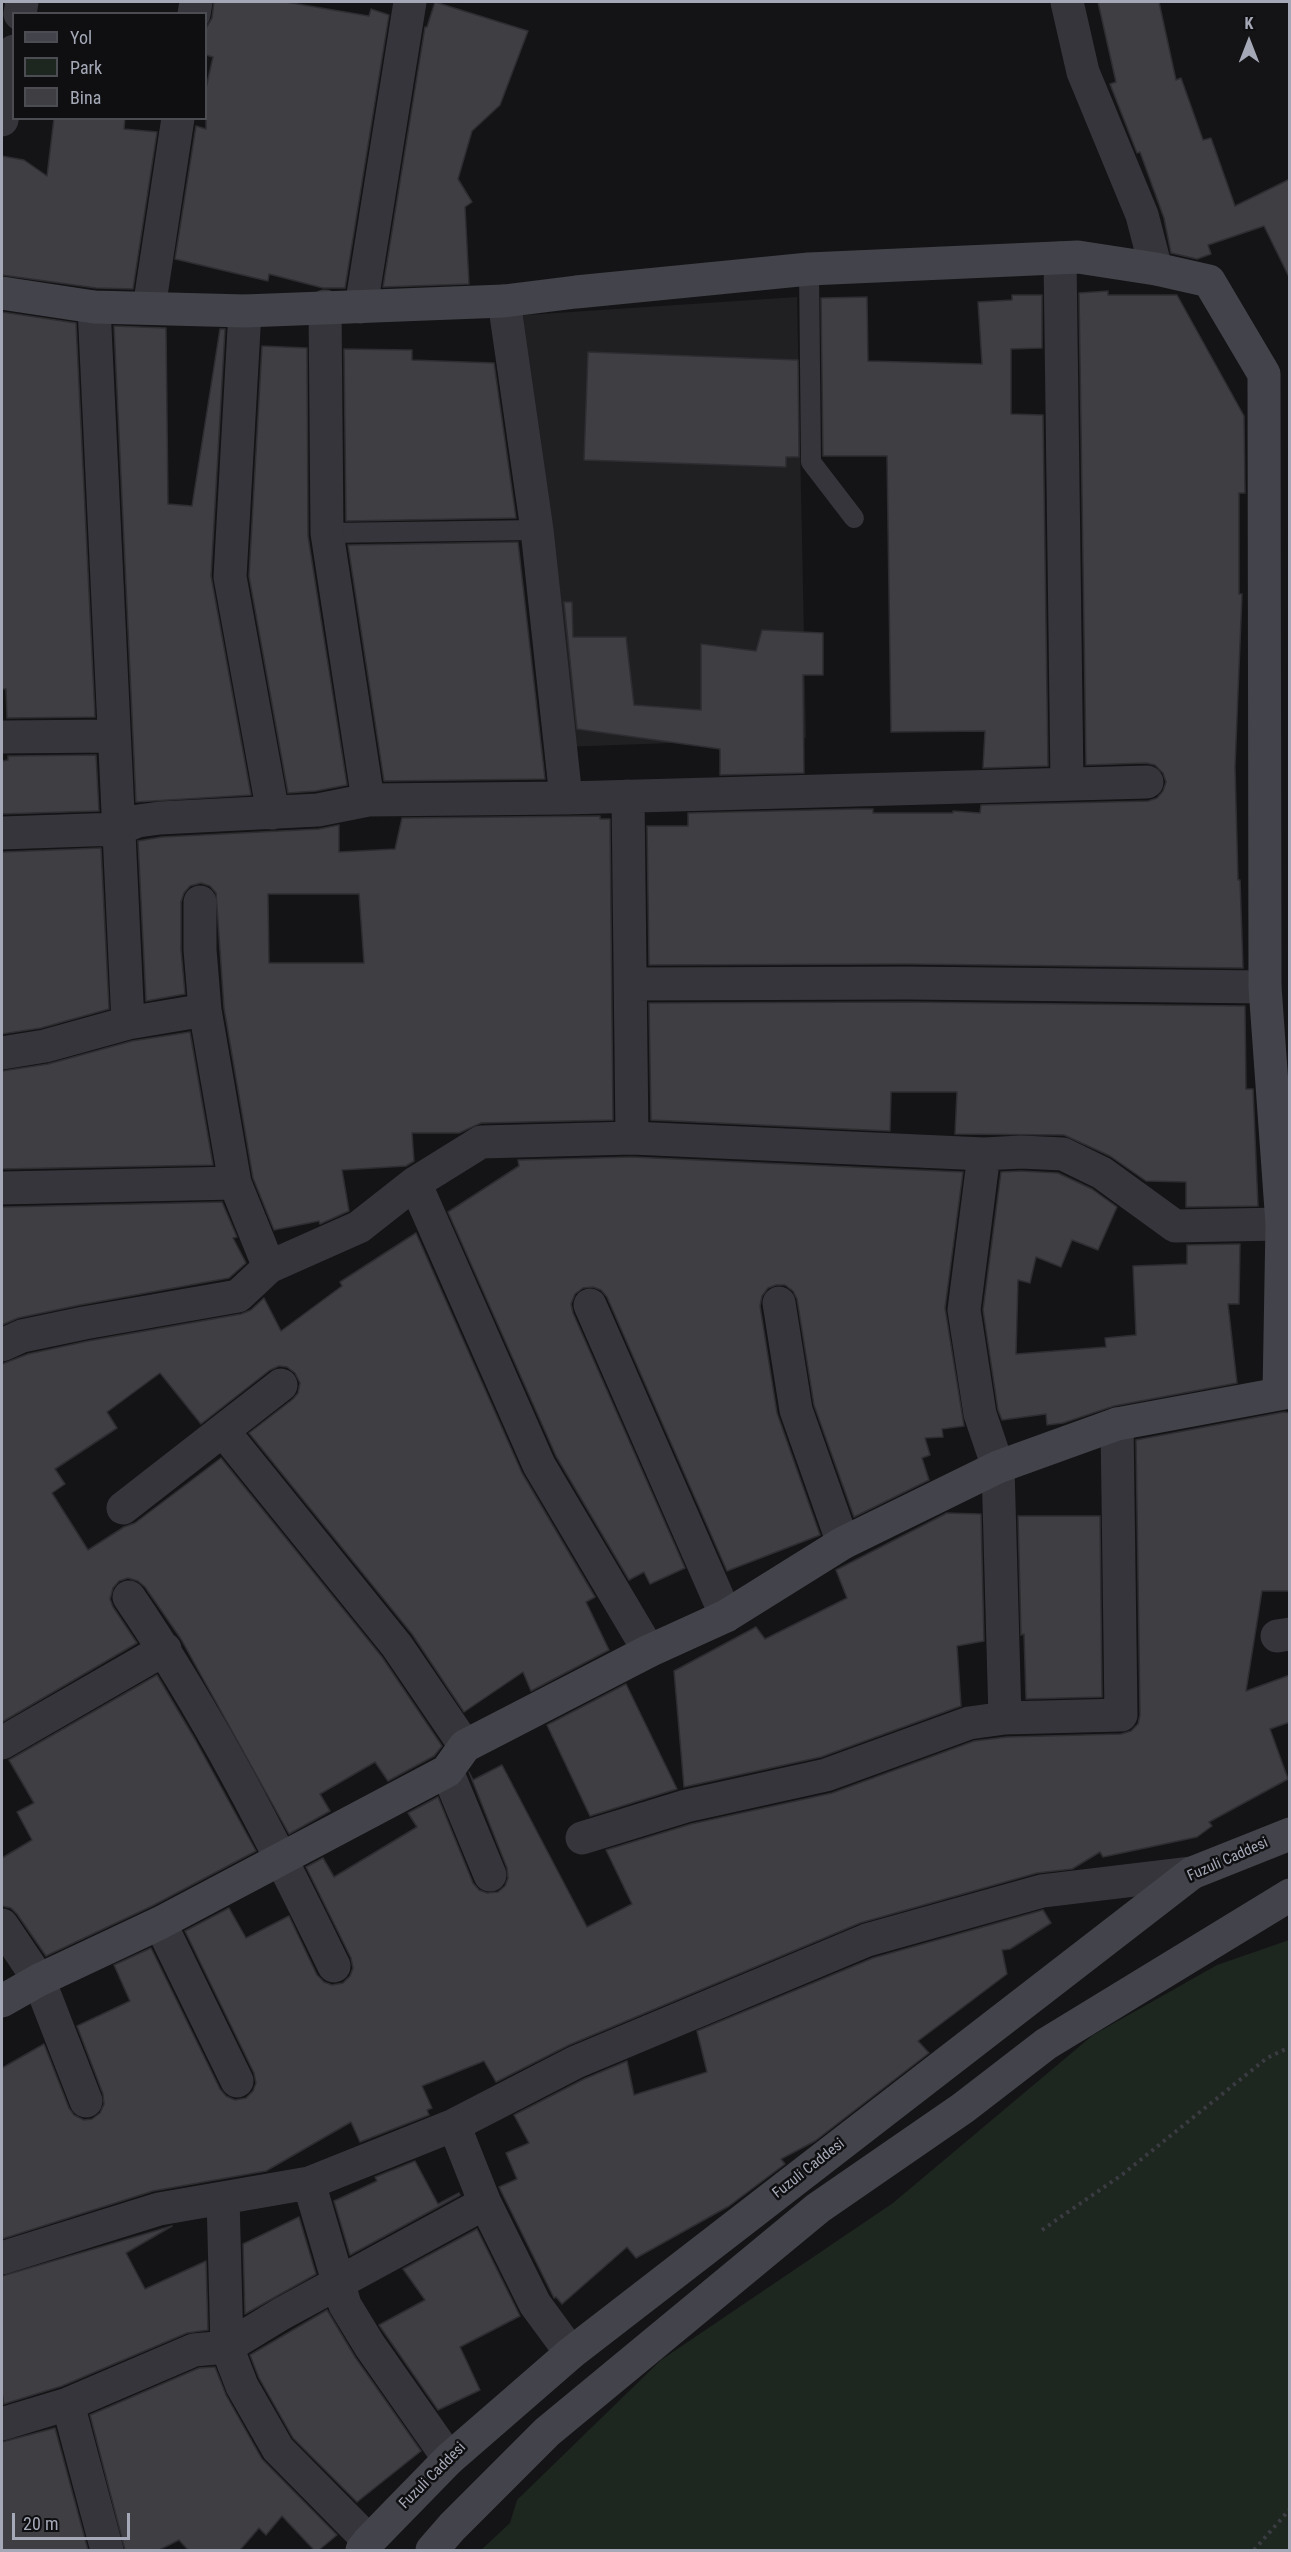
<!DOCTYPE html>
<style>
body{margin:0}
#map{position:relative;width:1291px;height:2552px;overflow:hidden;background:#141416;font-family:"Roboto Condensed",sans-serif}
canvas{display:block}
.frame{position:absolute;inset:0;border:3px solid #a5a9b7;pointer-events:none}
.legend{position:absolute;left:12px;top:12px;width:195px;height:108px;box-sizing:border-box;background:#0f0f11;border:2px solid #4b4d53;margin:0;padding:8px 10px;list-style:none;font-size:18px;color:#a5a9b7}
.legend li{display:flex;align-items:center;gap:12px;height:30px}
.legend b{width:30px;border:2px solid #4b4d53}
.north{position:absolute;left:1219px;top:12px;width:60px;height:60px;-webkit-text-stroke:4px #0f0f11;paint-order:stroke;rotate:0deg;font-size:16px;font-weight:700;line-height:24px;text-align:center;color:#a5a9b7}
.north::after{content:'';display:block;margin:auto;width:21px;height:27px;background:#a5a9b7;clip-path:polygon(50% 0,100% 100%,50% 72%,0 100%)}
.scale{position:absolute;left:12px;top:2513px;width:118px;height:27px;box-sizing:border-box;border:3px solid #a5a9b7;border-top:0;padding-left:8px;font-size:18px;line-height:21px;white-space:nowrap;color:#a5a9b7;-webkit-text-stroke:4px #0f0f11;paint-order:stroke}
</style>
<div id="map">
<canvas width="1291" height="2552"></canvas>
<div class="frame"></div>
<ul class="legend">
<li><b style="height:8px;background:#43444b"></b>Yol</li>
<li><b style="height:16px;background:#1e2620"></b>Park</li>
<li><b style="height:16px;background:#3e3e43"></b>Bina</li>
</ul>
<div class="north">K</div>
<div class="scale">20 m</div>
</div>
<script>
const ctx = document.querySelector('canvas').getContext('2d');
ctx.lineJoin = 'round';
function fill(path, color) { ctx.fillStyle = color; ctx.fill(path, 'evenodd'); }
function strokePath(path, color, width, dash) { ctx.strokeStyle = color; ctx.lineWidth = width; ctx.lineCap = dash ? 'butt' : 'round'; ctx.setLineDash(dash || []); ctx.stroke(path); }
function drawText(font, color, halo, rows, align = 'center') {
  ctx.font = font + ' "Roboto Condensed",sans-serif'; ctx.lineWidth = 5; ctx.setLineDash([]); ctx.textBaseline = 'middle'; ctx.strokeStyle = halo; ctx.fillStyle = color; for (const [text, x, y, turn = 0] of rows) {
    ctx.save(); ctx.translate(x, y); ctx.rotate((+turn || 0) * Math.PI / 180); ctx.textAlign = isNaN(turn) ? turn : align; if (halo) ctx.strokeText(text, 0, 0); ctx.fillText(text, 0, 0); ctx.restore();
  }
}
fill(new Path2D(`
 M 797,297 L 806,738 L 563,747 L 511,316 Z`), '#202023');
fill(new Path2D(`
 M 1289,1940 L 1289,2550 L 481,2550 L 510,2523 L 517,2500 L 661,2360 L 893,2203 L 1093,2035 L 1217,1965 Z`), '#1e2620');
const building = new Path2D(`
 M 214,2 L 286,2 L 369,16 L 371,9 L 389,15 L 345,288 L 323,288 L 269,274 L 268,281 L 175,259 L 196,126 L 206,129 L 206,88 L 213,57 L 206,55 L 206,28 L 212,18 Z
 M 435,2 L 528,31 L 500,105 L 472,131 L 458,179 L 472,202 L 465,207 L 469,284 L 383,287 L 425,27 L 427,27 Z
 M 1098,2 L 1159,2 L 1176,80 L 1181,78 L 1203,140 L 1211,138 L 1235,206 L 1290,179 L 1290,279 L 1264,226 L 1208,245 L 1211,254 L 1197,259 L 1171,253 L 1164,218 L 1140,152 L 1137,153 L 1110,84 L 1116,82 Z
 M 54,118 L 125,118 L 124,129 L 157,132 L 133,289 L 96,288 L 2,275 L 2,156 L 24,160 L 47,176 Z
 M 1108,291 L 1108,295 L 1177,295 L 1244,416 L 1245,493 L 1239,493 L 1239,594 L 1242,594 L 1235,767 L 1238,880 L 1240,880 L 1243,968 L 907,964 L 649,965 L 647,826 L 688,826 L 688,813 L 856,809 L 873,809 L 873,813 L 953,813 L 953,811 L 980,813 L 981,805 L 1148,801 L 1157,798 L 1163,791 L 1166,782 L 1163,773 L 1155,765 L 1146,763 L 1086,765 L 1079,293 Z
 M 1012,295 L 1042,295 L 1042,348 L 1011,349 L 1011,414 L 1043,415 L 1048,766 L 983,768 L 985,731 L 891,732 L 887,456 L 823,456 L 821,298 L 867,297 L 868,361 L 982,364 L 978,302 L 1012,300 Z
 M 2,312 L 76,323 L 95,717 L 7,718 L 6,689 L 2,689 Z
 M 114,326 L 166,328 L 168,504 L 192,506 L 220,329 L 225,329 L 211,576 L 251,795 L 136,802 Z
 M 262,346 L 307,348 L 308,536 L 347,785 L 316,791 L 288,793 L 249,576 Z
 M 344,349 L 412,350 L 412,360 L 494,363 L 516,518 L 346,521 Z
 M 588,352 L 798,360 L 799,457 L 786,457 L 786,467 L 584,460 Z
 M 518,542 L 545,779 L 384,781 L 348,545 Z
 M 564,602 L 572,602 L 573,637 L 626,637 L 634,705 L 701,710 L 701,644 L 756,651 L 762,630 L 823,633 L 823,675 L 803,675 L 804,773 L 720,775 L 720,749 L 577,729 Z
 M 96,755 L 99,811 L 2,814 L 2,761 L 8,760 L 8,756 Z
 M 600,816 L 600,819 L 610,819 L 613,1120 L 481,1123 L 459,1133 L 412,1133 L 414,1161 L 406,1166 L 342,1170 L 349,1211 L 320,1224 L 319,1221 L 274,1230 L 253,1178 L 224,1008 L 216,893 L 210,886 L 201,883 L 190,886 L 184,893 L 181,902 L 181,950 L 185,994 L 146,1001 L 138,841 L 162,837 L 319,829 L 339,825 L 339,852 L 395,849 L 402,818 ZM 268,894 L 359,894 L 364,963 L 269,963 Z
 M 101,848 L 109,1009 L 41,1028 L 2,1034 L 2,852 Z
 M 907,1002 L 1245,1006 L 1246,1089 L 1253,1089 L 1258,1206 L 1186,1207 L 1186,1182 L 1146,1181 L 1110,1156 L 1064,1135 L 955,1134 L 957,1092 L 891,1092 L 890,1131 L 651,1120 L 649,1003 Z
 M 190,1032 L 213,1165 L 2,1169 L 2,1071 L 48,1064 L 132,1041 Z
 M 632,1157 L 963,1172 L 945,1308 L 964,1426 L 942,1429 L 943,1437 L 925,1438 L 930,1455 L 922,1458 L 929,1480 L 854,1517 L 814,1405 L 797,1299 L 793,1291 L 785,1285 L 776,1285 L 768,1288 L 762,1296 L 760,1306 L 777,1413 L 820,1535 L 727,1571 L 607,1297 L 601,1290 L 593,1287 L 583,1288 L 575,1294 L 571,1304 L 573,1313 L 685,1568 L 650,1584 L 644,1572 L 629,1580 L 556,1456 L 448,1212 L 519,1166 L 518,1160 Z
 M 1021,1171 L 1058,1173 L 1092,1189 L 1117,1207 L 1098,1250 L 1072,1240 L 1061,1267 L 1036,1257 L 1030,1283 L 1018,1280 L 1016,1354 L 1106,1347 L 1105,1338 L 1136,1335 L 1133,1266 L 1187,1264 L 1187,1245 L 1240,1244 L 1239,1304 L 1228,1304 L 1237,1383 L 1114,1406 L 1063,1423 L 1047,1425 L 1046,1414 L 1002,1420 L 998,1410 L 983,1310 L 1001,1172 Z
 M 222,1202 L 237,1237 L 233,1238 L 246,1263 L 229,1278 L 80,1305 L 18,1318 L 2,1325 L 2,1207 Z
 M 416,1233 L 522,1473 L 595,1597 L 586,1602 L 609,1650 L 531,1691 L 523,1672 L 464,1712 L 412,1634 L 249,1433 L 293,1399 L 298,1393 L 300,1383 L 295,1373 L 287,1367 L 279,1366 L 270,1370 L 201,1424 L 160,1373 L 107,1412 L 117,1428 L 55,1469 L 65,1484 L 52,1493 L 88,1550 L 124,1527 L 135,1523 L 221,1458 L 382,1657 L 442,1746 L 434,1756 L 388,1781 L 375,1762 L 320,1794 L 330,1811 L 289,1834 L 181,1639 L 145,1587 L 138,1581 L 128,1578 L 119,1581 L 113,1588 L 110,1599 L 113,1607 L 137,1643 L 2,1722 L 2,1364 L 28,1354 L 88,1341 L 241,1314 L 251,1310 L 264,1298 L 281,1331 L 342,1286 L 340,1282 Z
 M 1284,1412 L 1290,1413 L 1290,1591 L 1262,1591 L 1246,1691 L 1290,1675 L 1290,1722 L 1270,1729 L 1288,1779 L 1209,1822 L 1212,1826 L 1197,1837 L 1103,1857 L 1100,1852 L 1072,1869 L 1037,1873 L 860,1923 L 569,2045 L 496,2082 L 484,2061 L 422,2086 L 432,2108 L 427,2110 L 429,2115 L 360,2142 L 351,2122 L 266,2171 L 153,2191 L 2,2239 L 2,2068 L 44,2044 L 69,2108 L 74,2115 L 84,2120 L 92,2119 L 100,2113 L 104,2104 L 103,2094 L 77,2026 L 130,2001 L 114,1965 L 151,1948 L 220,2089 L 226,2096 L 235,2100 L 246,2098 L 253,2091 L 256,2083 L 254,2073 L 185,1931 L 229,1908 L 246,1938 L 289,1916 L 317,1975 L 324,1982 L 332,1985 L 343,1983 L 350,1976 L 353,1968 L 351,1958 L 306,1867 L 323,1858 L 334,1877 L 417,1827 L 408,1813 L 438,1797 L 473,1883 L 479,1890 L 487,1893 L 498,1892 L 505,1886 L 508,1878 L 507,1868 L 469,1772 L 473,1780 L 502,1765 L 587,1927 L 632,1904 L 606,1850 L 691,1824 L 832,1793 L 974,1741 L 1007,1737 L 1121,1734 L 1131,1731 L 1138,1724 L 1140,1715 L 1136,1440 Z
 M 947,1513 L 981,1514 L 984,1641 L 957,1646 L 961,1706 L 821,1757 L 684,1787 L 674,1671 L 756,1627 L 765,1639 L 847,1598 L 836,1570 Z
 M 1018,1516 L 1100,1516 L 1102,1697 L 1026,1699 L 1024,1634 L 1021,1635 Z
 M 157,1675 L 196,1741 L 256,1851 L 152,1906 L 46,1956 L 17,1914 L 11,1908 L 2,1906 L 2,1858 L 32,1840 L 17,1812 L 34,1803 L 9,1760 Z
 M 626,1684 L 677,1789 L 590,1816 L 547,1725 Z
 M 1043,1910 L 1051,1923 L 1010,1949 L 1002,1950 L 1007,1974 L 918,2041 L 929,2053 L 815,2141 L 781,2159 L 785,2164 L 729,2206 L 636,2258 L 627,2247 L 562,2304 L 556,2297 L 554,2298 L 499,2187 L 517,2179 L 506,2153 L 529,2143 L 514,2115 L 584,2079 L 627,2061 L 634,2095 L 707,2072 L 697,2031 L 873,1958 Z
 M 415,2161 L 438,2204 L 459,2193 L 460,2195 L 350,2255 L 334,2201 L 377,2181 L 375,2177 Z
 M 299,2217 L 316,2274 L 245,2314 L 243,2244 Z
 M 172,2226 L 126,2253 L 145,2289 L 206,2261 L 208,2330 L 187,2333 L 62,2386 L 4,2404 L 2,2393 L 2,2276 Z
 M 477,2229 L 520,2316 L 460,2347 L 480,2390 L 438,2410 L 379,2325 L 425,2300 L 403,2269 Z
 M 327,2310 L 355,2357 L 421,2451 L 357,2502 L 293,2438 L 259,2378 L 250,2355 Z
 M 215,2367 L 226,2395 L 262,2459 L 337,2535 L 319,2550 L 314,2550 L 282,2516 L 266,2535 L 259,2528 L 240,2550 L 188,2550 L 179,2540 L 159,2550 L 125,2550 L 90,2415 L 199,2368 Z
 M 55,2428 L 88,2550 L 2,2550 L 2,2442 Z`);
fill(building, '#3e3e43');
strokePath(building, '#2e2e32', 1.5);
strokePath(new Path2D(`
 M 1042,2230 L 1123,2174 L 1267,2058 L 1290,2047
 M 1254,2550 L 1290,2509`), '#3b3c42', 4, [3, 4.5]);
strokePath(new Path2D(`
 M 809,269 L 811,462 L 854,518
 M 327,533 L 537,530`), '#35353b', 20);
strokePath(new Path2D(`
 M 1067,2 L 1083,72 L 1142,215 L 1156,269
 M 20,14 L 22,2
 M 194,14 L 196,2
 M 2,120 L 14,51
 M 1060,258 L 1067,784
 M 504,301 L 537,530 L 566,798
 M 325,306 L 327,533 L 368,800
 M 94,307 L 128,1023
 M 361,307 L 410,2
 M 149,308 L 178,118
 M 245,311 L 230,577 L 273,813
 M 2,737 L 113,736
 M 628,796 L 632,1138
 M 2,833 L 118,829 L 138,821 L 160,818 L 318,810 L 368,800 L 566,798 L 1147,782
 M 200,902 L 200,950 L 205,1010 L 235,1183 L 269,1267
 M 631,984 L 907,983 L 1265,987
 M 2,1053 L 45,1046 L 128,1023 L 205,1010
 M 984,1154 L 964,1310 L 980,1414 L 998,1467 L 1005,1718
 M 415,1183 L 539,1465 L 649,1651
 M 2,1188 L 235,1183
 M 779,1303 L 796,1410 L 843,1543
 M 590,1305 L 726,1616
 M 2,1345 L 22,1336 L 84,1323 L 238,1296 L 269,1267 L 359,1227 L 415,1183 L 481,1142 L 632,1138 L 984,1154 L 1021,1152 L 1063,1154 L 1102,1173 L 1175,1226 L 1282,1224
 M 224,1432 L 397,1646 L 465,1746
 M 123,1508 L 281,1385
 M 129,1597 C 208,1713 273,1840 334,1966
 M 1277,1636 L 1290,1634
 M 2,1743 L 165,1649
 M 447,1771 L 490,1875
 M 582,1838 L 686,1806 L 826,1775 L 969,1723 L 1005,1718 L 1121,1715 L 1117,1424
 M 160,1923 L 237,2081
 M 2,1925 L 39,1980 L 86,2101
 M 454,2125 L 485,2203 L 535,2304 L 571,2353
 M 309,2183 L 345,2305 L 370,2346 L 449,2459
 M 223,2198 L 227,2347 L 242,2386 L 278,2449 L 369,2541
 M 2,2258 L 159,2209 L 309,2183 L 454,2125 L 576,2062 L 867,1940 L 1042,1891 L 1192,1873
 M 68,2404 L 107,2550
 M 2,2424 L 68,2404 L 194,2350 L 227,2347 L 281,2314 L 485,2203`), '#35353b', 33);
strokePath(new Path2D(`
 M 2,293 L 94,307 L 245,311 L 504,301 L 576,292 L 809,269 L 1078,257 L 1156,269 L 1209,281 L 1264,374 L 1265,987 L 1282,1224 L 1279,1393
 M 2,2001 L 39,1980 L 160,1923 L 447,1771 L 465,1746 L 649,1651 L 726,1616 L 843,1543 L 998,1467 L 1117,1424 L 1290,1392
 M 362,2550 L 369,2541 L 449,2459 L 571,2353 L 1192,1873 L 1290,1834
 M 432,2550 L 452,2527 L 547,2432 L 818,2208 L 963,2108 L 1046,2044 L 1290,1895`), '#43444b', 33);
drawText('15px', '#a5a9b7', '#0f0f11', [
 ["Fuzuli Caddesi",1228,1860,-24],
 ["Fuzuli Caddesi",809,2169,-38],
 ["Fuzuli Caddesi",433,2476,-45]
]);
</script>
